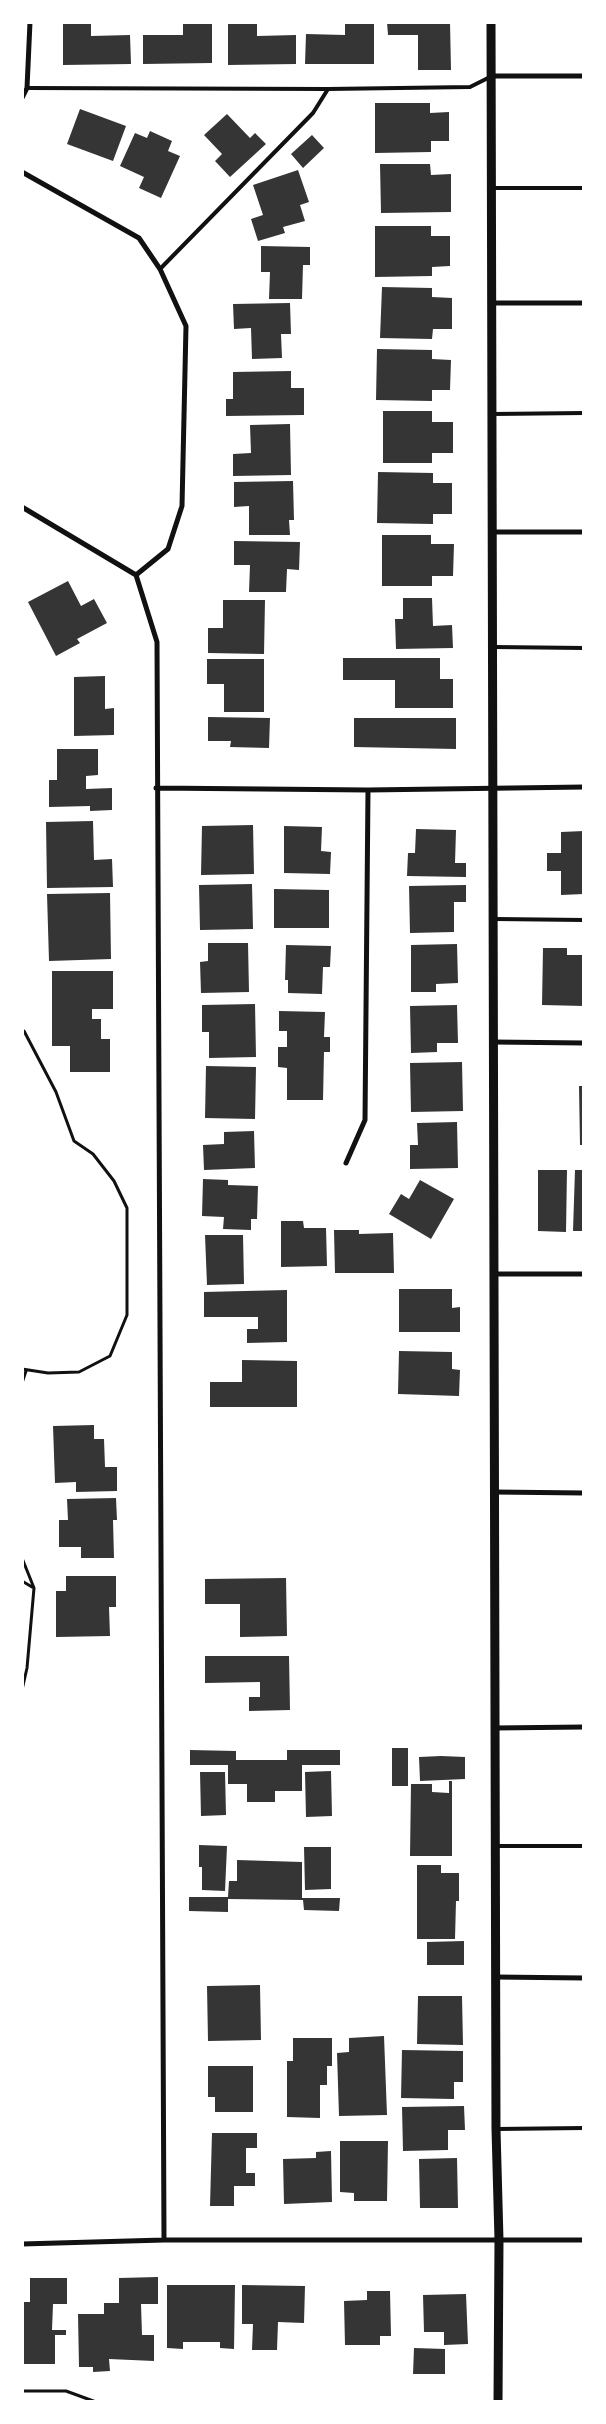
<!DOCTYPE html>
<style>
body{margin:0}
#map{position:relative;width:606px;height:2424px;overflow:hidden;background:#fff;font-family:"PT Sans",sans-serif}
canvas{display:block}
.frame{position:absolute;inset:0;border:24px solid #fff;pointer-events:none}
</style>
<div id="map">
<canvas width="606" height="2424"></canvas>
<div class="frame"></div>
</div>
<script>
const ctx = document.querySelector('canvas').getContext('2d');
ctx.lineJoin = 'round';
function fill(path, color) { ctx.fillStyle = color; ctx.fill(path, 'evenodd'); }
function strokePath(path, color, width, dash) { ctx.strokeStyle = color; ctx.lineWidth = width; ctx.lineCap = dash ? 'butt' : 'round'; ctx.setLineDash(dash || []); ctx.stroke(path); }
fill(new Path2D(`
 M 63,22 L 91,22 L 91,36 L 130,35 L 131,64 L 63,65 Z
 M 183,22 L 212,22 L 212,63 L 143,64 L 143,35 L 183,35 Z
 M 228,22 L 257,22 L 257,36 L 296,35 L 296,64 L 228,65 Z
 M 345,22 L 374,22 L 374,64 L 305,64 L 306,34 L 345,35 Z
 M 387,22 L 450,22 L 451,70 L 418,70 L 418,35 L 388,35 Z
 M 375,103 L 430,103 L 430,113 L 449,112 L 449,141 L 431,141 L 431,152 L 375,153 Z
 M 80,109 L 126,126 L 113,161 L 67,144 Z
 M 227,114 L 250,138 L 255,133 L 266,144 L 230,177 L 215,161 L 222,154 L 204,135 Z
 M 150,131 L 172,141 L 168,151 L 180,156 L 161,198 L 139,188 L 144,177 L 120,166 L 135,133 L 147,138 Z
 M 312,135 L 324,148 L 303,168 L 291,154 Z
 M 380,164 L 430,164 L 431,175 L 451,174 L 451,212 L 381,213 Z
 M 298,170 L 309,202 L 300,205 L 305,221 L 283,227 L 285,233 L 258,241 L 251,219 L 263,215 L 253,185 Z
 M 375,226 L 431,226 L 431,236 L 450,236 L 450,266 L 432,267 L 432,276 L 375,277 Z
 M 261,246 L 310,247 L 310,265 L 303,265 L 302,299 L 269,299 L 270,272 L 261,272 Z
 M 382,287 L 432,288 L 432,297 L 452,298 L 452,329 L 433,329 L 432,339 L 380,338 Z
 M 290,303 L 291,334 L 281,334 L 282,358 L 252,359 L 251,328 L 234,329 L 233,304 Z
 M 377,349 L 432,350 L 432,359 L 451,360 L 450,390 L 432,390 L 432,401 L 376,400 Z
 M 291,371 L 291,388 L 304,388 L 304,415 L 226,416 L 226,399 L 233,399 L 233,372 Z
 M 383,411 L 432,411 L 432,422 L 453,422 L 453,453 L 432,453 L 432,463 L 383,463 Z
 M 290,424 L 291,475 L 233,476 L 233,454 L 251,453 L 250,425 Z
 M 378,472 L 433,473 L 433,483 L 452,483 L 452,514 L 433,514 L 433,524 L 377,523 Z
 M 293,481 L 294,520 L 289,520 L 290,535 L 249,535 L 249,506 L 234,507 L 234,482 Z
 M 382,535 L 431,535 L 431,544 L 454,544 L 453,576 L 432,576 L 432,586 L 382,586 Z
 M 234,541 L 300,542 L 299,570 L 287,569 L 286,592 L 249,592 L 250,565 L 234,565 Z
 M 68,581 L 81,606 L 94,599 L 107,623 L 77,639 L 80,643 L 56,656 L 28,602 Z
 M 403,598 L 432,598 L 433,626 L 452,625 L 453,648 L 396,649 L 395,619 L 403,619 Z
 M 223,600 L 265,600 L 264,654 L 208,653 L 208,628 L 223,628 Z
 M 343,658 L 440,658 L 440,679 L 453,679 L 453,708 L 395,708 L 395,680 L 343,680 Z
 M 207,659 L 264,659 L 264,712 L 224,712 L 224,684 L 207,684 Z
 M 105,676 L 105,709 L 114,708 L 114,735 L 74,736 L 74,677 Z
 M 208,717 L 270,718 L 269,748 L 230,747 L 231,741 L 208,741 Z
 M 354,718 L 456,718 L 456,749 L 354,747 Z
 M 57,749 L 98,749 L 98,775 L 86,776 L 86,789 L 112,788 L 112,810 L 90,811 L 90,806 L 49,807 L 49,780 L 57,780 Z
 M 93,821 L 94,860 L 112,859 L 113,887 L 47,888 L 46,822 Z
 M 253,825 L 254,874 L 201,875 L 202,826 Z
 M 284,826 L 322,827 L 321,851 L 331,852 L 330,874 L 284,873 Z
 M 416,829 L 456,830 L 455,863 L 466,863 L 466,877 L 407,876 L 408,853 L 415,853 Z
 M 584,831 L 584,894 L 561,895 L 561,871 L 547,871 L 547,853 L 561,853 L 561,832 Z
 M 252,884 L 253,929 L 200,930 L 199,885 Z
 M 466,885 L 466,902 L 454,902 L 454,932 L 410,933 L 409,886 Z
 M 274,889 L 329,890 L 329,928 L 274,928 Z
 M 110,893 L 111,959 L 49,961 L 47,894 Z
 M 208,943 L 248,943 L 249,992 L 201,993 L 200,962 L 208,961 Z
 M 457,944 L 458,983 L 436,984 L 436,992 L 411,992 L 411,945 Z
 M 286,945 L 331,946 L 330,967 L 323,967 L 322,994 L 288,993 L 288,980 L 285,980 Z
 M 543,948 L 567,948 L 567,955 L 584,955 L 584,1006 L 542,1005 Z
 M 52,971 L 113,971 L 113,1009 L 92,1009 L 92,1019 L 101,1019 L 101,1039 L 110,1039 L 110,1072 L 70,1072 L 70,1046 L 52,1046 Z
 M 255,1004 L 256,1057 L 209,1058 L 209,1032 L 202,1032 L 202,1005 Z
 M 457,1005 L 458,1043 L 437,1043 L 437,1052 L 411,1053 L 410,1006 Z
 M 279,1011 L 325,1012 L 324,1037 L 330,1037 L 330,1052 L 324,1052 L 323,1100 L 287,1100 L 287,1068 L 278,1067 L 278,1047 L 287,1047 L 287,1031 L 279,1031 Z
 M 462,1062 L 463,1111 L 411,1112 L 410,1063 Z
 M 206,1066 L 256,1067 L 255,1119 L 205,1118 Z
 M 579,1086 L 584,1086 L 584,1145 L 580,1145 Z
 M 457,1122 L 458,1168 L 410,1169 L 410,1145 L 418,1145 L 417,1123 Z
 M 254,1131 L 255,1168 L 204,1170 L 203,1145 L 224,1144 L 224,1132 Z
 M 538,1170 L 567,1170 L 566,1232 L 538,1231 Z
 M 575,1170 L 584,1170 L 584,1231 L 573,1231 Z
 M 203,1179 L 228,1180 L 228,1185 L 258,1186 L 257,1219 L 251,1219 L 251,1230 L 223,1229 L 224,1217 L 202,1216 Z
 M 420,1180 L 454,1199 L 431,1239 L 389,1214 L 401,1194 L 409,1199 Z
 M 281,1221 L 303,1221 L 304,1228 L 326,1228 L 327,1266 L 281,1267 Z
 M 334,1230 L 359,1230 L 359,1234 L 393,1233 L 394,1273 L 335,1273 Z
 M 205,1235 L 243,1235 L 244,1284 L 207,1285 Z
 M 399,1289 L 452,1289 L 452,1308 L 460,1307 L 460,1332 L 399,1332 Z
 M 287,1290 L 287,1342 L 247,1343 L 247,1329 L 258,1329 L 258,1317 L 204,1317 L 204,1292 Z
 M 399,1351 L 452,1352 L 452,1369 L 460,1370 L 459,1396 L 398,1394 Z
 M 242,1360 L 297,1361 L 297,1407 L 210,1407 L 210,1382 L 242,1382 Z
 M 94,1425 L 94,1439 L 104,1439 L 105,1467 L 117,1467 L 117,1491 L 76,1492 L 76,1482 L 55,1483 L 53,1426 Z
 M 116,1498 L 117,1520 L 113,1520 L 114,1558 L 81,1558 L 81,1547 L 59,1547 L 59,1520 L 68,1520 L 67,1499 Z
 M 66,1576 L 116,1576 L 116,1607 L 109,1607 L 110,1636 L 56,1637 L 56,1591 L 66,1591 Z
 M 286,1578 L 287,1636 L 240,1637 L 240,1604 L 205,1604 L 205,1579 Z
 M 205,1656 L 289,1656 L 290,1710 L 249,1711 L 249,1697 L 260,1697 L 260,1682 L 205,1683 Z
 M 392,1748 L 408,1748 L 408,1786 L 392,1786 Z
 M 190,1750 L 236,1751 L 236,1760 L 287,1760 L 287,1750 L 340,1750 L 340,1765 L 302,1765 L 302,1791 L 275,1791 L 275,1802 L 247,1802 L 247,1784 L 228,1784 L 228,1765 L 190,1765 Z
 M 441,1756 L 465,1757 L 465,1779 L 420,1781 L 419,1757 Z
 M 331,1771 L 332,1816 L 306,1817 L 305,1772 Z
 M 200,1772 L 225,1772 L 226,1815 L 201,1816 Z
 M 449,1781 L 452,1781 L 452,1856 L 410,1856 L 411,1784 L 432,1784 L 432,1792 L 449,1793 Z
 M 199,1845 L 227,1846 L 225,1891 L 202,1890 L 202,1867 L 199,1867 Z
 M 304,1847 L 331,1847 L 331,1889 L 305,1890 Z
 M 237,1860 L 302,1862 L 302,1898 L 340,1898 L 339,1911 L 304,1910 L 303,1900 L 228,1899 L 228,1912 L 189,1911 L 189,1897 L 228,1897 L 229,1881 L 237,1881 Z
 M 417,1865 L 441,1865 L 441,1873 L 459,1873 L 459,1901 L 456,1901 L 455,1939 L 417,1939 Z
 M 464,1941 L 464,1965 L 427,1965 L 427,1942 Z
 M 260,1985 L 261,2040 L 208,2041 L 207,1986 Z
 M 418,1996 L 462,1996 L 463,2045 L 417,2044 Z
 M 384,2036 L 387,2115 L 339,2116 L 337,2053 L 349,2052 L 349,2038 Z
 M 293,2038 L 332,2038 L 332,2066 L 327,2066 L 327,2085 L 320,2085 L 320,2118 L 287,2117 L 287,2061 L 293,2061 Z
 M 402,2050 L 463,2051 L 463,2082 L 454,2082 L 454,2099 L 401,2098 Z
 M 208,2066 L 253,2066 L 253,2112 L 215,2112 L 215,2097 L 208,2097 Z
 M 464,2106 L 465,2130 L 448,2130 L 448,2150 L 403,2151 L 402,2107 Z
 M 212,2133 L 257,2133 L 257,2148 L 246,2148 L 246,2173 L 255,2173 L 255,2186 L 234,2186 L 234,2206 L 210,2206 Z
 M 340,2141 L 388,2141 L 387,2201 L 354,2201 L 354,2193 L 340,2192 Z
 M 331,2151 L 332,2202 L 284,2204 L 283,2159 L 316,2158 L 316,2152 Z
 M 457,2158 L 458,2208 L 420,2208 L 419,2159 Z
 M 158,2277 L 158,2304 L 141,2304 L 142,2335 L 154,2335 L 154,2361 L 109,2359 L 110,2371 L 93,2372 L 93,2367 L 79,2367 L 78,2314 L 104,2314 L 104,2303 L 119,2303 L 119,2278 Z
 M 30,2278 L 67,2278 L 67,2304 L 53,2304 L 52,2330 L 66,2330 L 66,2335 L 55,2335 L 55,2364 L 22,2364 L 22,2302 L 30,2302 Z
 M 167,2285 L 235,2285 L 234,2349 L 220,2348 L 220,2342 L 183,2342 L 183,2349 L 167,2348 Z
 M 242,2285 L 305,2286 L 304,2323 L 278,2322 L 277,2350 L 252,2350 L 253,2324 L 242,2324 Z
 M 367,2291 L 390,2291 L 391,2336 L 380,2336 L 380,2345 L 345,2345 L 344,2301 L 367,2300 Z
 M 466,2294 L 468,2344 L 444,2345 L 444,2332 L 424,2332 L 423,2295 Z
 M 414,2348 L 445,2349 L 445,2374 L 413,2374 Z`), '#353535');
strokePath(new Path2D(`
 M 22,1369 L 48,1373 L 79,1372 L 110,1356 L 127,1315 L 127,1208 L 114,1181 L 93,1154 L 74,1141 L 56,1092 L 24,1031
 M 22,1383 L 26,1371
 M 22,1558 L 34,1588 L 27,1668 L 22,1690
 M 22,1581 L 32,1587
 M 22,2391 L 66,2391 L 96,2402`), '#111', 3);
strokePath(new Path2D(`
 M 27,88 L 328,89 L 470,87 L 490,77
 M 491,188 L 584,188
 M 160,269 L 313,113 L 328,89
 M 493,414 L 584,413
 M 494,647 L 584,648
 M 495,919 L 584,920
 M 495,1846 L 584,1846
 M 496,2129 L 584,2128`), '#111', 4);
strokePath(new Path2D(`
 M 491,76 L 584,76
 M 22,98 L 27,88 L 30,22
 M 22,172 L 139,238 L 160,269 L 186,326 L 182,506 L 168,549 L 136,575
 M 492,303 L 584,303
 M 22,507 L 136,575
 M 492,532 L 584,532
 M 136,575 L 157,642 L 164,2240
 M 156,788 L 368,790 L 584,787
 M 493,1042 L 584,1043
 M 346,1163 L 365,1120 L 368,790
 M 494,1274 L 584,1274
 M 494,1492 L 584,1493
 M 494,1728 L 584,1727
 M 495,1977 L 584,1978
 M 22,2244 L 164,2240 L 584,2240`), '#111', 5);
strokePath(new Path2D(`
 M 491,22 L 496,2129 L 499,2240 L 498,2402`), '#111', 9);
</script>
